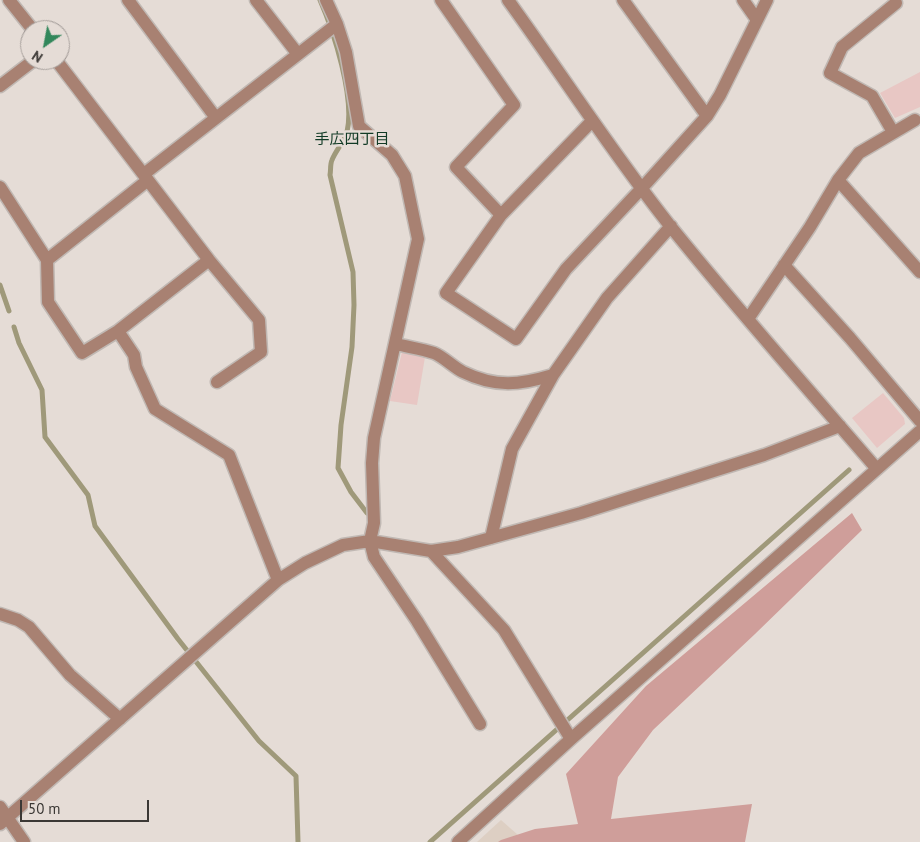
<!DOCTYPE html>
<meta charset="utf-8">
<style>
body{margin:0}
#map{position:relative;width:920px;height:842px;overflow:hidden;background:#e5dcd6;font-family:"PT Sans",sans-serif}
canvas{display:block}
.north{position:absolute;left:20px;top:20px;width:50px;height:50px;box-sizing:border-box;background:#e5dcd6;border:1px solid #a19a96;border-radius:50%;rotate:213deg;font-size:14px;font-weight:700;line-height:20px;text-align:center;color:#3b3835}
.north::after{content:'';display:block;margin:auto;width:18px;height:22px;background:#32875b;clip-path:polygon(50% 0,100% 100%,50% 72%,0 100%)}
.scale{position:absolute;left:20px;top:800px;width:129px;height:22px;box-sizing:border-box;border:2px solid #3b3835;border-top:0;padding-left:6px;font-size:15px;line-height:18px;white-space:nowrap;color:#3b3835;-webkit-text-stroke:4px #e5dcd6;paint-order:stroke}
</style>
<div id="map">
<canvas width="920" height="842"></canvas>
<div class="north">N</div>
<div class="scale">50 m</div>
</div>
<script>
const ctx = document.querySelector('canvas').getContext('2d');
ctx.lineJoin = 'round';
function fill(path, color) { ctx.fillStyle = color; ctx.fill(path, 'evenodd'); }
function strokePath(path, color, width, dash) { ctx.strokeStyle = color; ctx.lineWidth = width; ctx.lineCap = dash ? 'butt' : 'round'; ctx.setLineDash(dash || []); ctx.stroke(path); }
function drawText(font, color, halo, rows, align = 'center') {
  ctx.font = font + ' "PT Sans","Noto Sans JP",sans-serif'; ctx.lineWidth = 5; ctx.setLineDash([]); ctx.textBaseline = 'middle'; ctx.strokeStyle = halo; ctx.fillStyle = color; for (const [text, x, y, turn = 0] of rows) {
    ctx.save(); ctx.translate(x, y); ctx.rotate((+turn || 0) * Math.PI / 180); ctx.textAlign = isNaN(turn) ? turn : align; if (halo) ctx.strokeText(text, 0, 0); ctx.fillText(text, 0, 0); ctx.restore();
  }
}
fill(new Path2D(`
 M 501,820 L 526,842 L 477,842 Z`), '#ddcfc3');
fill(new Path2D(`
 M 920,72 L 920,107 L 895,118 L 880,93 Z
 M 402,352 L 425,357 L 417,405 L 390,401 Z
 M 883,393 L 904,418 L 905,424 L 877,448 L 852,418 Z`), '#e8c7c4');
fill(new Path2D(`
 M 852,513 L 862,530 L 755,634 L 653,730 L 618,777 L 611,819 L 752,804 L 745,842 L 498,842 L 501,840 L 535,829 L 578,824 L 566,774 L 646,686 Z`), '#cf9e9a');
strokePath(new Path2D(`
 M 320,0 C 334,32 355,98 347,132 C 344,142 336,150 332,160 C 330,164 331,170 330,175 L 353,272 L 354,305 L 352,347 L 341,425 L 338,468 L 351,492 L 367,513
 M 0,285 L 9,311
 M 14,327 L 19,343 L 42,390 L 45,437 L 88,495 L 95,526 L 178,639 L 259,741 L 296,776 L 298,842
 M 430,842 L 849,470`), '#9f997a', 5);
const minor = new Path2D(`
 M 9,0 L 33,30
 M 128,0 L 216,118
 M 256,0 L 297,53
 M 326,0 L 337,24 L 346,52 L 359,126 L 392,155 L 405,176 L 418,239 L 374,438 L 372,463 L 374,523 L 370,541 L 374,557 L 417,621 L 480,724
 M 441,0 L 514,105 L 456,167 L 501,215
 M 508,0 C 563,76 613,154 671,227 C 738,310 808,389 877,469
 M 623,0 L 707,116
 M 743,0 L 757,20
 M 56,60 L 209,260 L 259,320 L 261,352 L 217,382
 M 0,86 L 34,60
 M 592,121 L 501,215 L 446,293 L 516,339 L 566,269 L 642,188 L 707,116 L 720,95 L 767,0
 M 893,132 L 872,96 L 830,73 L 842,47 L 896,3
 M 144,174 L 337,24
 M 838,180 L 920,272
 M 0,187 L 47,260 L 48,302 L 82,353 L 118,331 L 209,260
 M 47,260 L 148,180
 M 784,265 L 850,338 L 920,421
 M 748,319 L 810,227 L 838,180 L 859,153 L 915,120
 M 118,331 L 134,355 L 136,367 L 155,409 L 229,455 L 278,580
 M 396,344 C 408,347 422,349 434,353 C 444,357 453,367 463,372 C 496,388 520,385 553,375
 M 491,538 L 512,449 L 553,375 L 607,298 L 671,226
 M 431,551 L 504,630 L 571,739
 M 0,614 L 18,620 L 29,627 L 70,675 L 120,719
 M 0,807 L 24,842
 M 0,824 L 278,580 L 305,563 L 343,545 L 370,541 L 431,551 L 458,547 L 581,513 L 764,455 L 840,426
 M 458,842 L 571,739 L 920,431`);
strokePath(minor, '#c0b8b3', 15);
strokePath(minor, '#a88172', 12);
drawText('15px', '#113a25', '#e5dcd6', [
 ["手広四丁目",352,140]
]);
</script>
